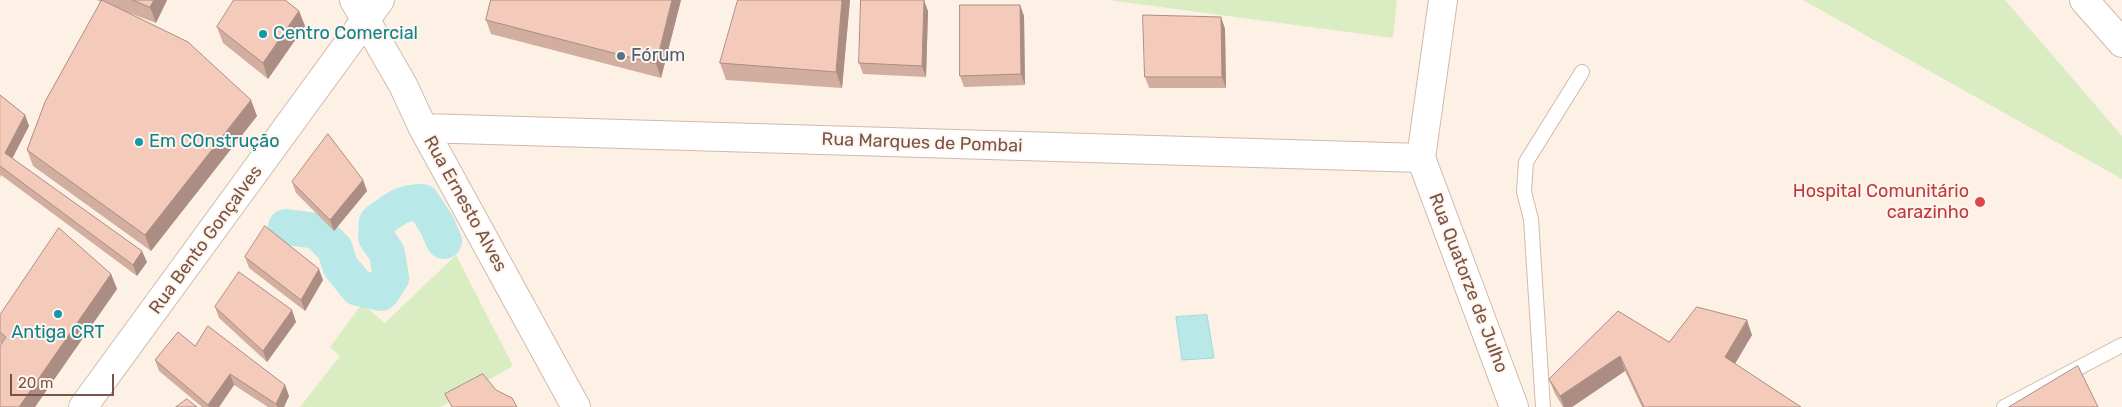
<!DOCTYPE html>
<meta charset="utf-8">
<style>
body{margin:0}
#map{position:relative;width:2122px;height:407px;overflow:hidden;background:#fdf1e5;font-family:Rubik,sans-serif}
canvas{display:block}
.scale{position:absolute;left:10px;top:374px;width:104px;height:22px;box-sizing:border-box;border:2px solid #785348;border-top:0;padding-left:6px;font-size:15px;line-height:18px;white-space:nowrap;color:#785348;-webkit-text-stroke:4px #fff5ec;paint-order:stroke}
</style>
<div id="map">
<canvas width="2122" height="407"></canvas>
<div class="scale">20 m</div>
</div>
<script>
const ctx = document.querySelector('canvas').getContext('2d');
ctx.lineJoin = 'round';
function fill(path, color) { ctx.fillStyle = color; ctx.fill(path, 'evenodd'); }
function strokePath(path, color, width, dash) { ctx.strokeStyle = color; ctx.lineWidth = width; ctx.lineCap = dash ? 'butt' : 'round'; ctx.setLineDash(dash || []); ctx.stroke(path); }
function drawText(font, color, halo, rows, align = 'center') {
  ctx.font = font + ' Rubik,sans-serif'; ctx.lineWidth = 4; ctx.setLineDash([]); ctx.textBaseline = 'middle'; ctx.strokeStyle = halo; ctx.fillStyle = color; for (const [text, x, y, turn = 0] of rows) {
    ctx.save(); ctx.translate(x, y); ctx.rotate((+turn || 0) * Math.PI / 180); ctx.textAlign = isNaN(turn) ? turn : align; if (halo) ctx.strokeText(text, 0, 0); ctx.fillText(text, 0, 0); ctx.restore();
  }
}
fill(new Path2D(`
 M 1108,0 L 1397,0 L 1393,38 Z
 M 1803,0 L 2005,0 L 2122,136 L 2122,179 Z
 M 456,255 L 513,366 L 440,407 L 300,407 L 340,356 L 330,347 L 362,304 L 385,323 Z`), '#d9ecc2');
const water = new Path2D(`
 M 1207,315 L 1214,358 L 1182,360 L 1176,317 Z`);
fill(water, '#b8e8e8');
strokePath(water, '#9ed9db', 1);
strokePath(new Path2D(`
 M 286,227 L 317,231 L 335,249 L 340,266 L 358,288 L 381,293 L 391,278 L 387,253 L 376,237 L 377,222 C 392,211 403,201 422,202 L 437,225 L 444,241`), '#b8e8e8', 36);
const lane = new Path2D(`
 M 1543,407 L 1531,219 L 1524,192 L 1526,162 L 1582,72
 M 2004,407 L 2122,345`);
const street = new Path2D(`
 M 354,0 L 403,85 L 423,128 L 576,407
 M 1443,0 L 1421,158 L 1514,407
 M 2084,0 L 2122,43
 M 423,128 L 1421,158
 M 83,407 L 380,0`);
strokePath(lane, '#d2b9ad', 16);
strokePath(street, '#d2b9ad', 30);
strokePath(lane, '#fff', 14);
strokePath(street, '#fff', 28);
fill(new Path2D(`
 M 97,0 L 167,0 L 156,23 L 127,12 L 257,116 L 151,251 L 33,166 L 27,150 L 101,2 Z
 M 491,0 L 681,0 L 661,78 L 491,34 L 486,20 Z
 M 850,0 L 842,88 L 726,80 L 720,63 Z
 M 1020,5 L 1024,16 L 1025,85 L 964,87 L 960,76 Z
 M 299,11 L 305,26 L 268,79 L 223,43 L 217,27 Z
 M 928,11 L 926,77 L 863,74 L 859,63 Z
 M 1221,17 L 1225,29 L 1226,88 L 1149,88 L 1145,77 Z
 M 0,95 L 25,115 L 29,126 L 12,158 L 147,262 L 137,276 L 1,175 L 0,178 Z
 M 363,180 L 367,191 L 334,231 L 296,193 L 292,182 Z
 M 245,257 L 323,280 L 305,311 L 249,268 Z
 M 111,274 L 117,289 L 35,407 L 0,407 L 1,344 L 0,343 L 0,315 Z
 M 215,307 L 296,322 L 267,362 L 219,318 Z
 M 1752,335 L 1735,364 L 1801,407 L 1642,407 L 1625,371 L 1572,407 L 1563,407 L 1555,394 L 1549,379 L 1669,342 Z
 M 195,346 L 285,385 L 289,396 L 284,407 L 268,407 L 234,385 L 219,407 L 202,407 L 159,371 L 155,360 Z`), '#d2aea1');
fill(new Path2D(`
 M 154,0 L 167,0 L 156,23 L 150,7 Z
 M 672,0 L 681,0 L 661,78 L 656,64 Z
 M 842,0 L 850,0 L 842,88 L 836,72 Z
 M 924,0 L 928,11 L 926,77 L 922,66 Z
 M 1020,5 L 1024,16 L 1025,85 L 1021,74 Z
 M 299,11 L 305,26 L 268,79 L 263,63 Z
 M 1221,17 L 1225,29 L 1226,88 L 1222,77 Z
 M 251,100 L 257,116 L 151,251 L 145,235 Z
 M 25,115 L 29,126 L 9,165 L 5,153 Z
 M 363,180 L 367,191 L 334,231 L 330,220 Z
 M 142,251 L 147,262 L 137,276 L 133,265 Z
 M 319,269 L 323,280 L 305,311 L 301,300 Z
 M 111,274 L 117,289 L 35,407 L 19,407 Z
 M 292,310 L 296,322 L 267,362 L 263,351 Z
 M 1747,320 L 1752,335 L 1730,372 L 1725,357 Z
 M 1620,356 L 1625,371 L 1572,407 L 1564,407 L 1560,396 Z
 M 230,374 L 234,385 L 219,407 L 209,407 L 208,405 Z
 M 285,385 L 289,396 L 284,407 L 277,407 L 276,404 Z`), '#ab8d83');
const building = new Path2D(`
 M 102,0 L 188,42 L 251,100 L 145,235 L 27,150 L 45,102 Z
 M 133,0 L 154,0 L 150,7 Z
 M 234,0 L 285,0 L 299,11 L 263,63 L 217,27 Z
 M 491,0 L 672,0 L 656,64 L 486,20 Z
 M 738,0 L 842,0 L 836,72 L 720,63 Z
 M 861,0 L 924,0 L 922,66 L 859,63 Z
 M 960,5 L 1020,5 L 1021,74 L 960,76 Z
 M 1143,15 L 1221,17 L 1222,77 L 1145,77 Z
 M 0,95 L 25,115 L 5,153 L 142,251 L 133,265 L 0,166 Z
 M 328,134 L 363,180 L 330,220 L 292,182 Z
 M 265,226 L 319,269 L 301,300 L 245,257 Z
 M 59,228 L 111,274 L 19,407 L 0,407 L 0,346 L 6,337 L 0,332 L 0,315 Z
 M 239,272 L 292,310 L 263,351 L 215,307 Z
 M 1697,307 L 1747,320 L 1725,357 L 1801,407 L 1644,407 L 1620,356 L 1560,396 L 1549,379 L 1618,311 L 1669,342 Z
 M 208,326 L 285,385 L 276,404 L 230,374 L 208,405 L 155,360 L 178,332 L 195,346 Z
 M 2078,366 L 2098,407 L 2009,407 Z
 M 483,374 L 496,390 L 512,398 L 517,407 L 452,407 L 445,394 Z
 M 187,399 L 197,407 L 176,407 Z`);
fill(building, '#f4cabb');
strokePath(building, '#ab8d83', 1);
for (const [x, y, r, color] of [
 [263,34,5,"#0f9aa8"],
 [621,56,5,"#5c6f8a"],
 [139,142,5,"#0f9aa8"],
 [1980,202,6,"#e0444e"],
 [58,314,5,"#0f9aa8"]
]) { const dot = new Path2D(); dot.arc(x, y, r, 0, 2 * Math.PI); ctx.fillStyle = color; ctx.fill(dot); strokePath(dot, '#fff5ec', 2); }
drawText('18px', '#0d838f', '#fff5ec', [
 ["Centro Comercial",273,34],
 ["Em COnstrução",149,142],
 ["Antiga CRT",58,333,"center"]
], 'left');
drawText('18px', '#4e5e75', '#fff5ec', [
 ["Fórum",631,56]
], 'left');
drawText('18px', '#785348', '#fff5ec', [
 ["Rua Marques de Pombai",922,143,2],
 ["Rua Ernesto Alves",465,204,61],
 ["Rua Bento Gonçalves",206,240,-54],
 ["Rua Quatorze de Julho",1468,283,69]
]);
drawText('18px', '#be3a42', '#fff5ec', [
 ["Hospital Comunitário",1969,192],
 ["carazinho",1969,213]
], 'right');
</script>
